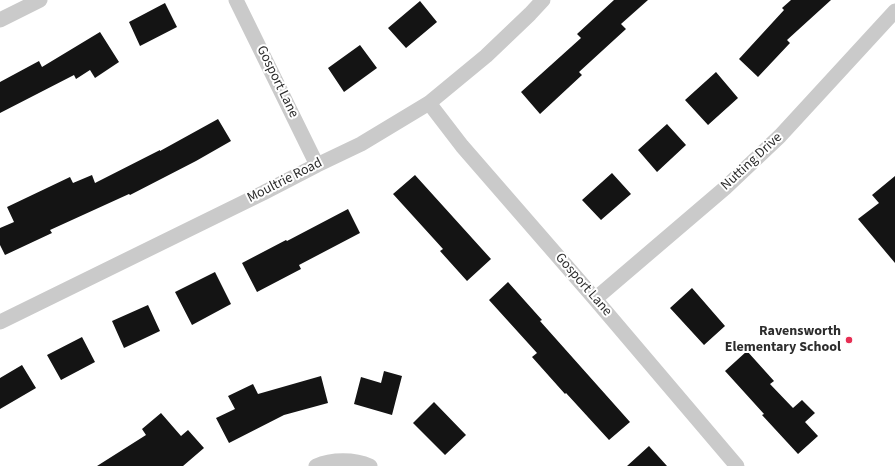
<!DOCTYPE html>
<style>
body{margin:0}
canvas{display:block;background:#fff}
</style>
<canvas width="895" height="466"></canvas>
<script>
const ctx = document.querySelector('canvas').getContext('2d');
ctx.lineJoin = 'round';
function fill(path, color) { ctx.fillStyle = color; ctx.fill(path, 'evenodd'); }
function strokePath(path, color, width, dash) { ctx.strokeStyle = color; ctx.lineWidth = width; ctx.lineCap = dash ? 'butt' : 'round'; ctx.setLineDash(dash || []); ctx.stroke(path); }
function drawText(font, color, halo, rows, align = 'center') {
  ctx.font = font + ' "Source Sans 3",sans-serif'; ctx.lineWidth = 4; ctx.setLineDash([]); ctx.textBaseline = 'middle'; ctx.strokeStyle = halo; ctx.fillStyle = color; for (const [text, x, y, turn = 0] of rows) {
    ctx.save(); ctx.translate(x, y); ctx.rotate((+turn || 0) * Math.PI / 180); ctx.textAlign = isNaN(turn) ? turn : align; if (halo) ctx.strokeText(text, 0, 0); ctx.fillText(text, 0, 0); ctx.restore();
  }
}
fill(new Path2D(`
 M 614,0 L 648,0 L 621,24 L 626,29 L 579,72 L 582,75 L 540,114 L 521,92 L 581,38 L 577,34 Z
 M 791,0 L 831,0 L 787,40 L 790,43 L 758,77 L 739,59 L 784,10 L 782,8 Z
 M 420,1 L 437,22 L 406,48 L 388,28 Z
 M 165,3 L 177,27 L 140,46 L 129,22 Z
 M 100,32 L 119,62 L 95,78 L 90,70 L 76,79 L 74,75 L 0,113 L 0,82 L 39,61 L 42,67 Z
 M 360,45 L 377,68 L 344,92 L 328,68 Z
 M 716,72 L 738,98 L 708,125 L 685,100 Z
 M 218,119 L 231,141 L 196,161 L 130,195 L 129,194 L 50,230 L 52,233 L 5,255 L 0,245 L 0,228 L 14,222 L 7,207 L 70,177 L 73,183 L 92,175 L 95,183 L 160,150 L 160,151 Z
 M 667,124 L 686,145 L 657,172 L 638,150 Z
 M 612,173 L 631,194 L 601,220 L 582,200 Z
 M 415,175 L 491,259 L 467,281 L 440,251 L 443,249 L 393,194 Z
 M 895,176 L 895,263 L 858,219 L 879,203 L 872,195 Z
 M 348,209 L 360,233 L 299,265 L 301,269 L 257,292 L 242,263 L 286,240 L 287,241 Z
 M 215,272 L 231,304 L 192,325 L 175,292 Z
 M 508,282 L 542,320 L 540,321 L 630,422 L 609,440 L 566,393 L 565,394 L 532,357 L 537,353 L 489,300 Z
 M 692,288 L 725,326 L 704,345 L 670,308 Z
 M 148,305 L 160,331 L 124,348 L 112,321 Z
 M 82,337 L 95,362 L 61,380 L 47,355 Z
 M 747,351 L 774,381 L 770,384 L 793,408 L 802,400 L 815,413 L 805,422 L 818,436 L 798,454 L 762,415 L 764,414 L 725,371 Z
 M 22,365 L 36,388 L 0,409 L 0,378 Z
 M 384,371 L 402,376 L 392,415 L 354,404 L 361,377 L 381,383 Z
 M 321,376 L 328,403 L 284,415 L 229,443 L 216,418 L 235,409 L 228,396 L 253,384 L 258,394 Z
 M 434,402 L 466,435 L 445,455 L 413,423 Z
 M 161,413 L 181,436 L 188,430 L 204,448 L 183,466 L 97,466 L 146,435 L 142,429 Z
 M 649,446 L 667,466 L 627,466 Z`), '#141414');
strokePath(new Path2D(`
 M 236,0 L 317,165
 M 0,20 L 40,0
 M 429,103 L 462,146 L 595,299 L 737,466
 M 595,299 L 725,188 L 780,136 L 895,11
 M 0,322 L 263,193 L 317,165 L 361,144 L 429,103 L 486,56 L 530,14 L 543,0
 M 316,466 C 332,459 354,459 370,466`), '#cacaca', 15);
for (const [x, y, r, color] of [
 [849,340,4,"#e62e53"]
]) { const dot = new Path2D(); dot.arc(x, y, r, 0, 2 * Math.PI); ctx.fillStyle = color; ctx.fill(dot); strokePath(dot, '#fff', 1.5); }
drawText('14px', '#2d2d2d', '#fff', [
 ["Gosport Lane",277,82,64],
 ["Nutting Drive",752,162,-43],
 ["Moultrie Road",285,181,-27],
 ["Gosport Lane",583,285,49]
]);
drawText('bold 14px', '#2d2d2d', '#fff', [
 ["Ravensworth",841,332],
 ["Elementary School",841,348]
], 'right');
</script>
